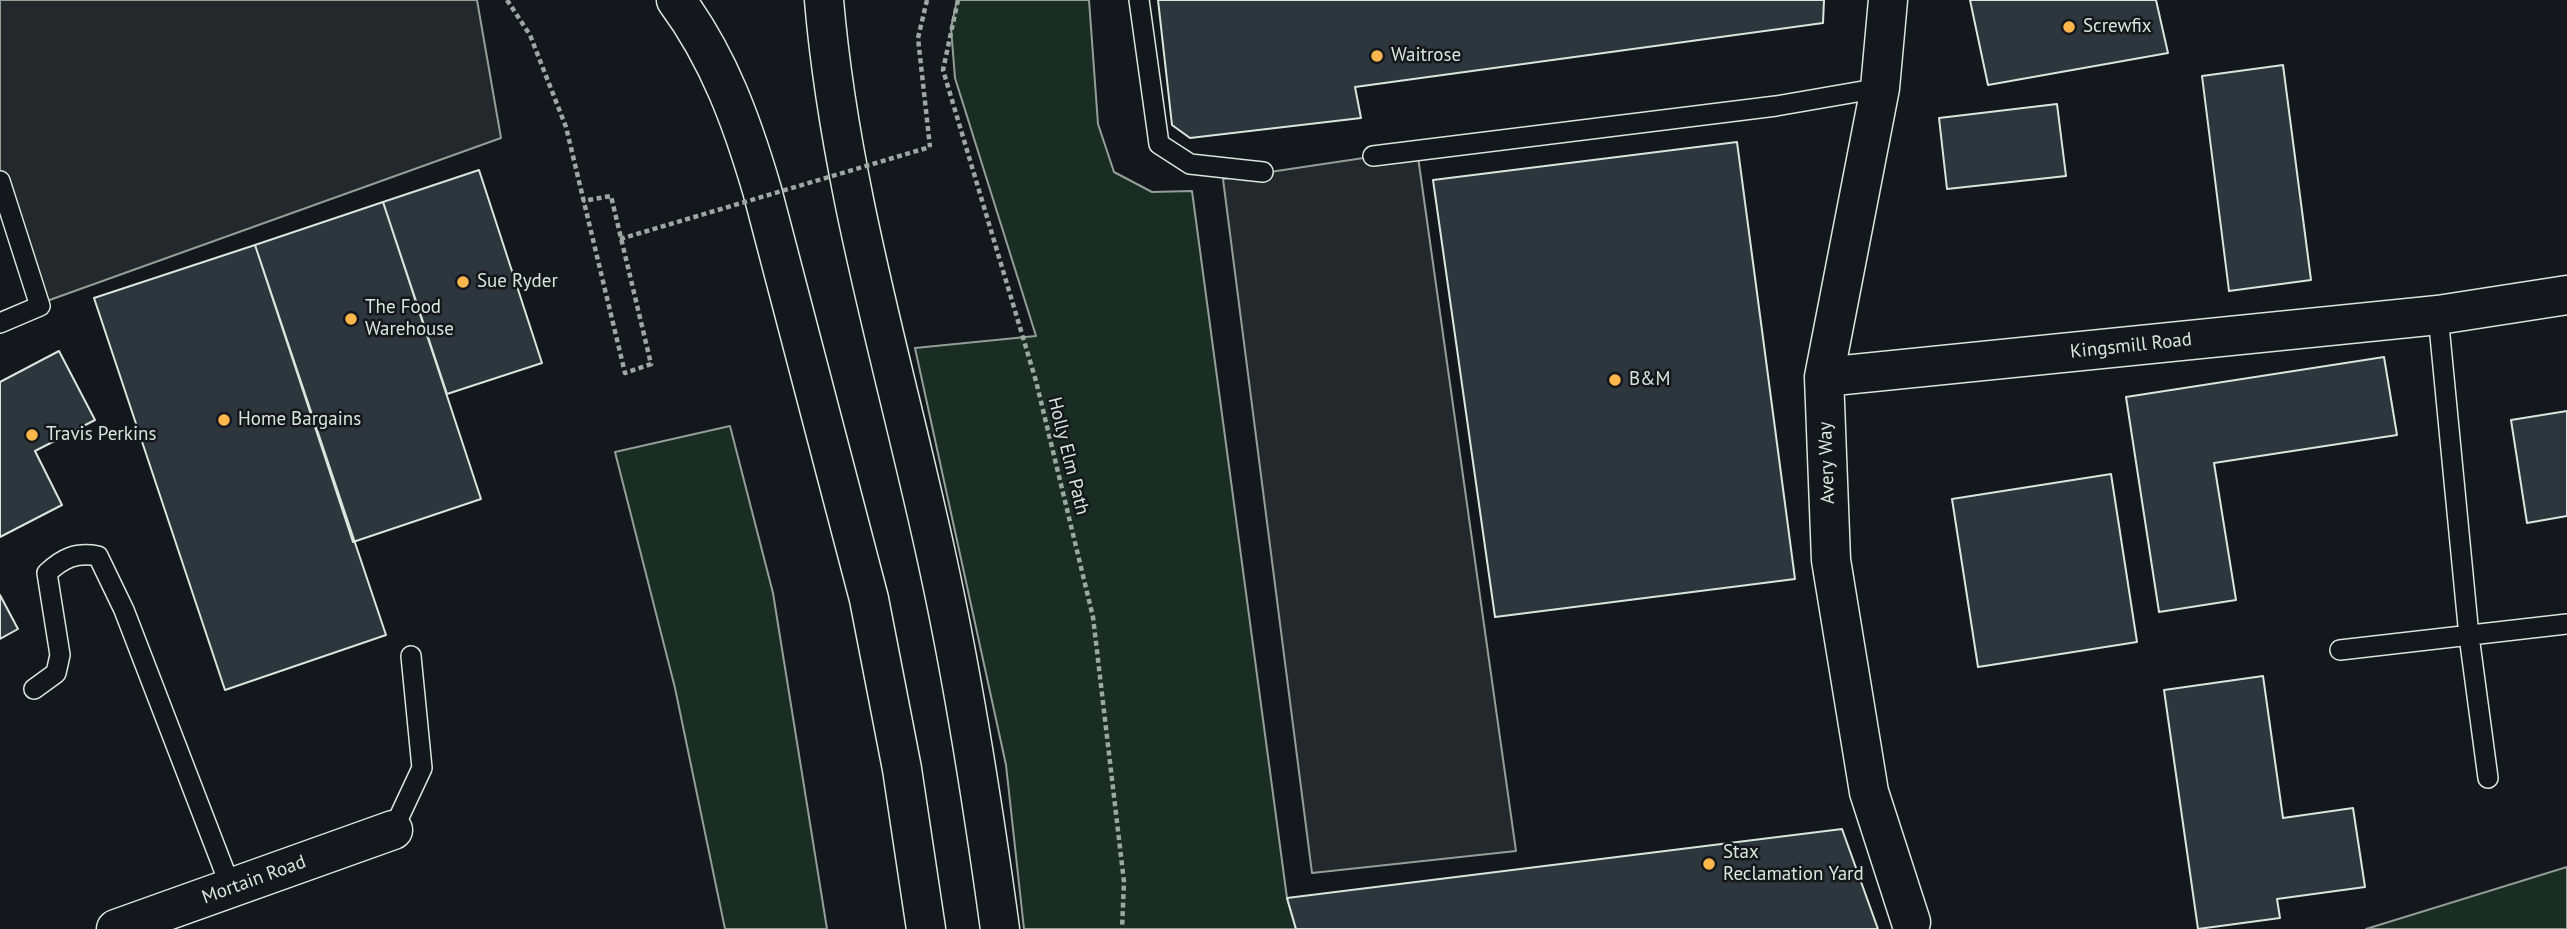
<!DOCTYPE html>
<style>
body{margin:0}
canvas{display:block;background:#14181c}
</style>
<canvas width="2567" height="929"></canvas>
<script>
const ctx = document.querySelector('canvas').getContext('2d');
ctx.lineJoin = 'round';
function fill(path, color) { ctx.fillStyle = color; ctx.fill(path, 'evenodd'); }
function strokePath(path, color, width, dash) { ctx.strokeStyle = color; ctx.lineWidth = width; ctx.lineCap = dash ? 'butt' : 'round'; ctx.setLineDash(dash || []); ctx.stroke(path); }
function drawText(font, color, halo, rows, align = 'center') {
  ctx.font = font + ' "PT Sans",sans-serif'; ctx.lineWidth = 5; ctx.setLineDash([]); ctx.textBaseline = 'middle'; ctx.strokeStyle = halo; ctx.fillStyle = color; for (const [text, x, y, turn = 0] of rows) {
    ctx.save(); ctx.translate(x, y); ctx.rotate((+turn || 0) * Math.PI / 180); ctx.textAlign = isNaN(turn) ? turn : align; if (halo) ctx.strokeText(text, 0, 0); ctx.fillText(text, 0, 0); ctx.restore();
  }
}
const green = new Path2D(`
 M 957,0 L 1089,0 L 1098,124 L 1114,172 L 1152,192 L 1192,191 L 1287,898 L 1296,929 L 1024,929 L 1006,765 L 915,348 L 1036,336 L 955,78 L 951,28 Z
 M 730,426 L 773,593 L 827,929 L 725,929 L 675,688 L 615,452 Z
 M 2567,867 L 2567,929 L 2366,929 Z`);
fill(green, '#1a2d24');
strokePath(green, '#939e99', 2);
const parking = new Path2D(`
 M 0,0 L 477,0 L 501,138 L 44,302 L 0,185 Z
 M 1417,150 L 1516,851 L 1312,873 L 1223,179 Z`);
fill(parking, '#24282b');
strokePath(parking, '#939e99', 2);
const building = new Path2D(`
 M 1158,0 L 1824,0 L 1823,23 L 1355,87 L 1361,118 L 1190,138 L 1172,125 Z
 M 1970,0 L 2156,0 L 2168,53 L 1988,85 Z
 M 2283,65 L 2311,280 L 2229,291 L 2202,76 Z
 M 2057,104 L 2066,176 L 1947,189 L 1939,118 Z
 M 1737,142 L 1795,579 L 1495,617 L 1433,180 Z
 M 479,170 L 542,363 L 447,394 L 383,202 Z
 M 383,202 L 481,499 L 353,542 L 255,245 Z
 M 255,245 L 386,635 L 225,690 L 94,298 Z
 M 59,351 L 95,420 L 35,451 L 62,505 L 0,537 L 0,382 Z
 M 2384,357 L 2397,435 L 2214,463 L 2236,600 L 2159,612 L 2126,397 Z
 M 2567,411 L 2567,516 L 2527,523 L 2511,420 Z
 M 2111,474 L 2137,642 L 1978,667 L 1952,499 Z
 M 0,595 L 18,629 L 0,639 Z
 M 2263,676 L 2283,818 L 2353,808 L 2365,887 L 2277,899 L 2280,918 L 2198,929 L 2164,690 Z
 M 1842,829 L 1878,929 L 1296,929 L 1287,898 Z`);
fill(building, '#2c363c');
strokePath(building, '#d8e6dc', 2);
const service = new Path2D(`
 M 1139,0 L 1159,144 L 1190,164 L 1263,172
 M 1373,156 L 1776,106 L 1880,88
 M 0,181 L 40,306 L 0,323
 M 2438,315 L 2469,636 L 2488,778
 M 2340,650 L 2567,624
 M 34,689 L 56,673 L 60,655 L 47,573 C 63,558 76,552 98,556 L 124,610 L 231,888
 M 393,830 L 422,768 L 411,656`);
const minor = new Path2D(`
 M 1888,0 L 1880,88 L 1824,377 L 1831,560 L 1869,792 L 1911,922
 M 1824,377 L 2438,315 L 2567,295
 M 116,929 L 393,830`);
const trunk = new Path2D(`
 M 676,0 C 719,58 742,122 762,190 L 869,599 L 902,769 L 926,929
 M 824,0 C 840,189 897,374 937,559 C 964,682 983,805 1000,929`);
strokePath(service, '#d8e6dc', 22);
strokePath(minor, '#d8e6dc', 41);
strokePath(trunk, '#d8e6dc', 41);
strokePath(new Path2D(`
 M 507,0 L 530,35 L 566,127 L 625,373 L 651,364 L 611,196 L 583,201
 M 927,0 L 918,38 L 930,147
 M 958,0 L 943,70 L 1036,381 L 1093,617 L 1124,882 L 1122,929`), '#9da8a2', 4.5, [5, 3.5]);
strokePath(service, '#14181c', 19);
strokePath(minor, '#14181c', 38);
strokePath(trunk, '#14181c', 38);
strokePath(new Path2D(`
 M 620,239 L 930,147`), '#9da8a2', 4.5, [5, 3.5]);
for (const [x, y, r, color] of [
 [2069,27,7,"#ffb74d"],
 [1377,56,7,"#ffb74d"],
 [463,282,7,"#ffb74d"],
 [351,319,7,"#ffb74d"],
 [1615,380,7,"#ffb74d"],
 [224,420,7,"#ffb74d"],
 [32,435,7,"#ffb74d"],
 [1709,864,7,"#ffb74d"]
]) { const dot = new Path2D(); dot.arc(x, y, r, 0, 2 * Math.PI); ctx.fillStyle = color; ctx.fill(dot); strokePath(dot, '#14181c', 2.5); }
drawText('19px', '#d8e6dc', '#14181c', [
 ["Screwfix",2083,27],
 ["Waitrose",1391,56],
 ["Sue Ryder",477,282],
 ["The Food",365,308],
 ["Warehouse",365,330],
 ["B&M",1629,380],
 ["Home Bargains",238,420],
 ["Travis Perkins",46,435],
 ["Stax",1723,853],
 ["Reclamation Yard",1723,875]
], 'left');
drawText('19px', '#d8e6dc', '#14181c', [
 ["Kingsmill Road",2131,346,-6],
 ["Holly Elm Path",1068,456,76],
 ["Avery Way",1827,463,-92],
 ["Mortain Road",254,880,-20]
]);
</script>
